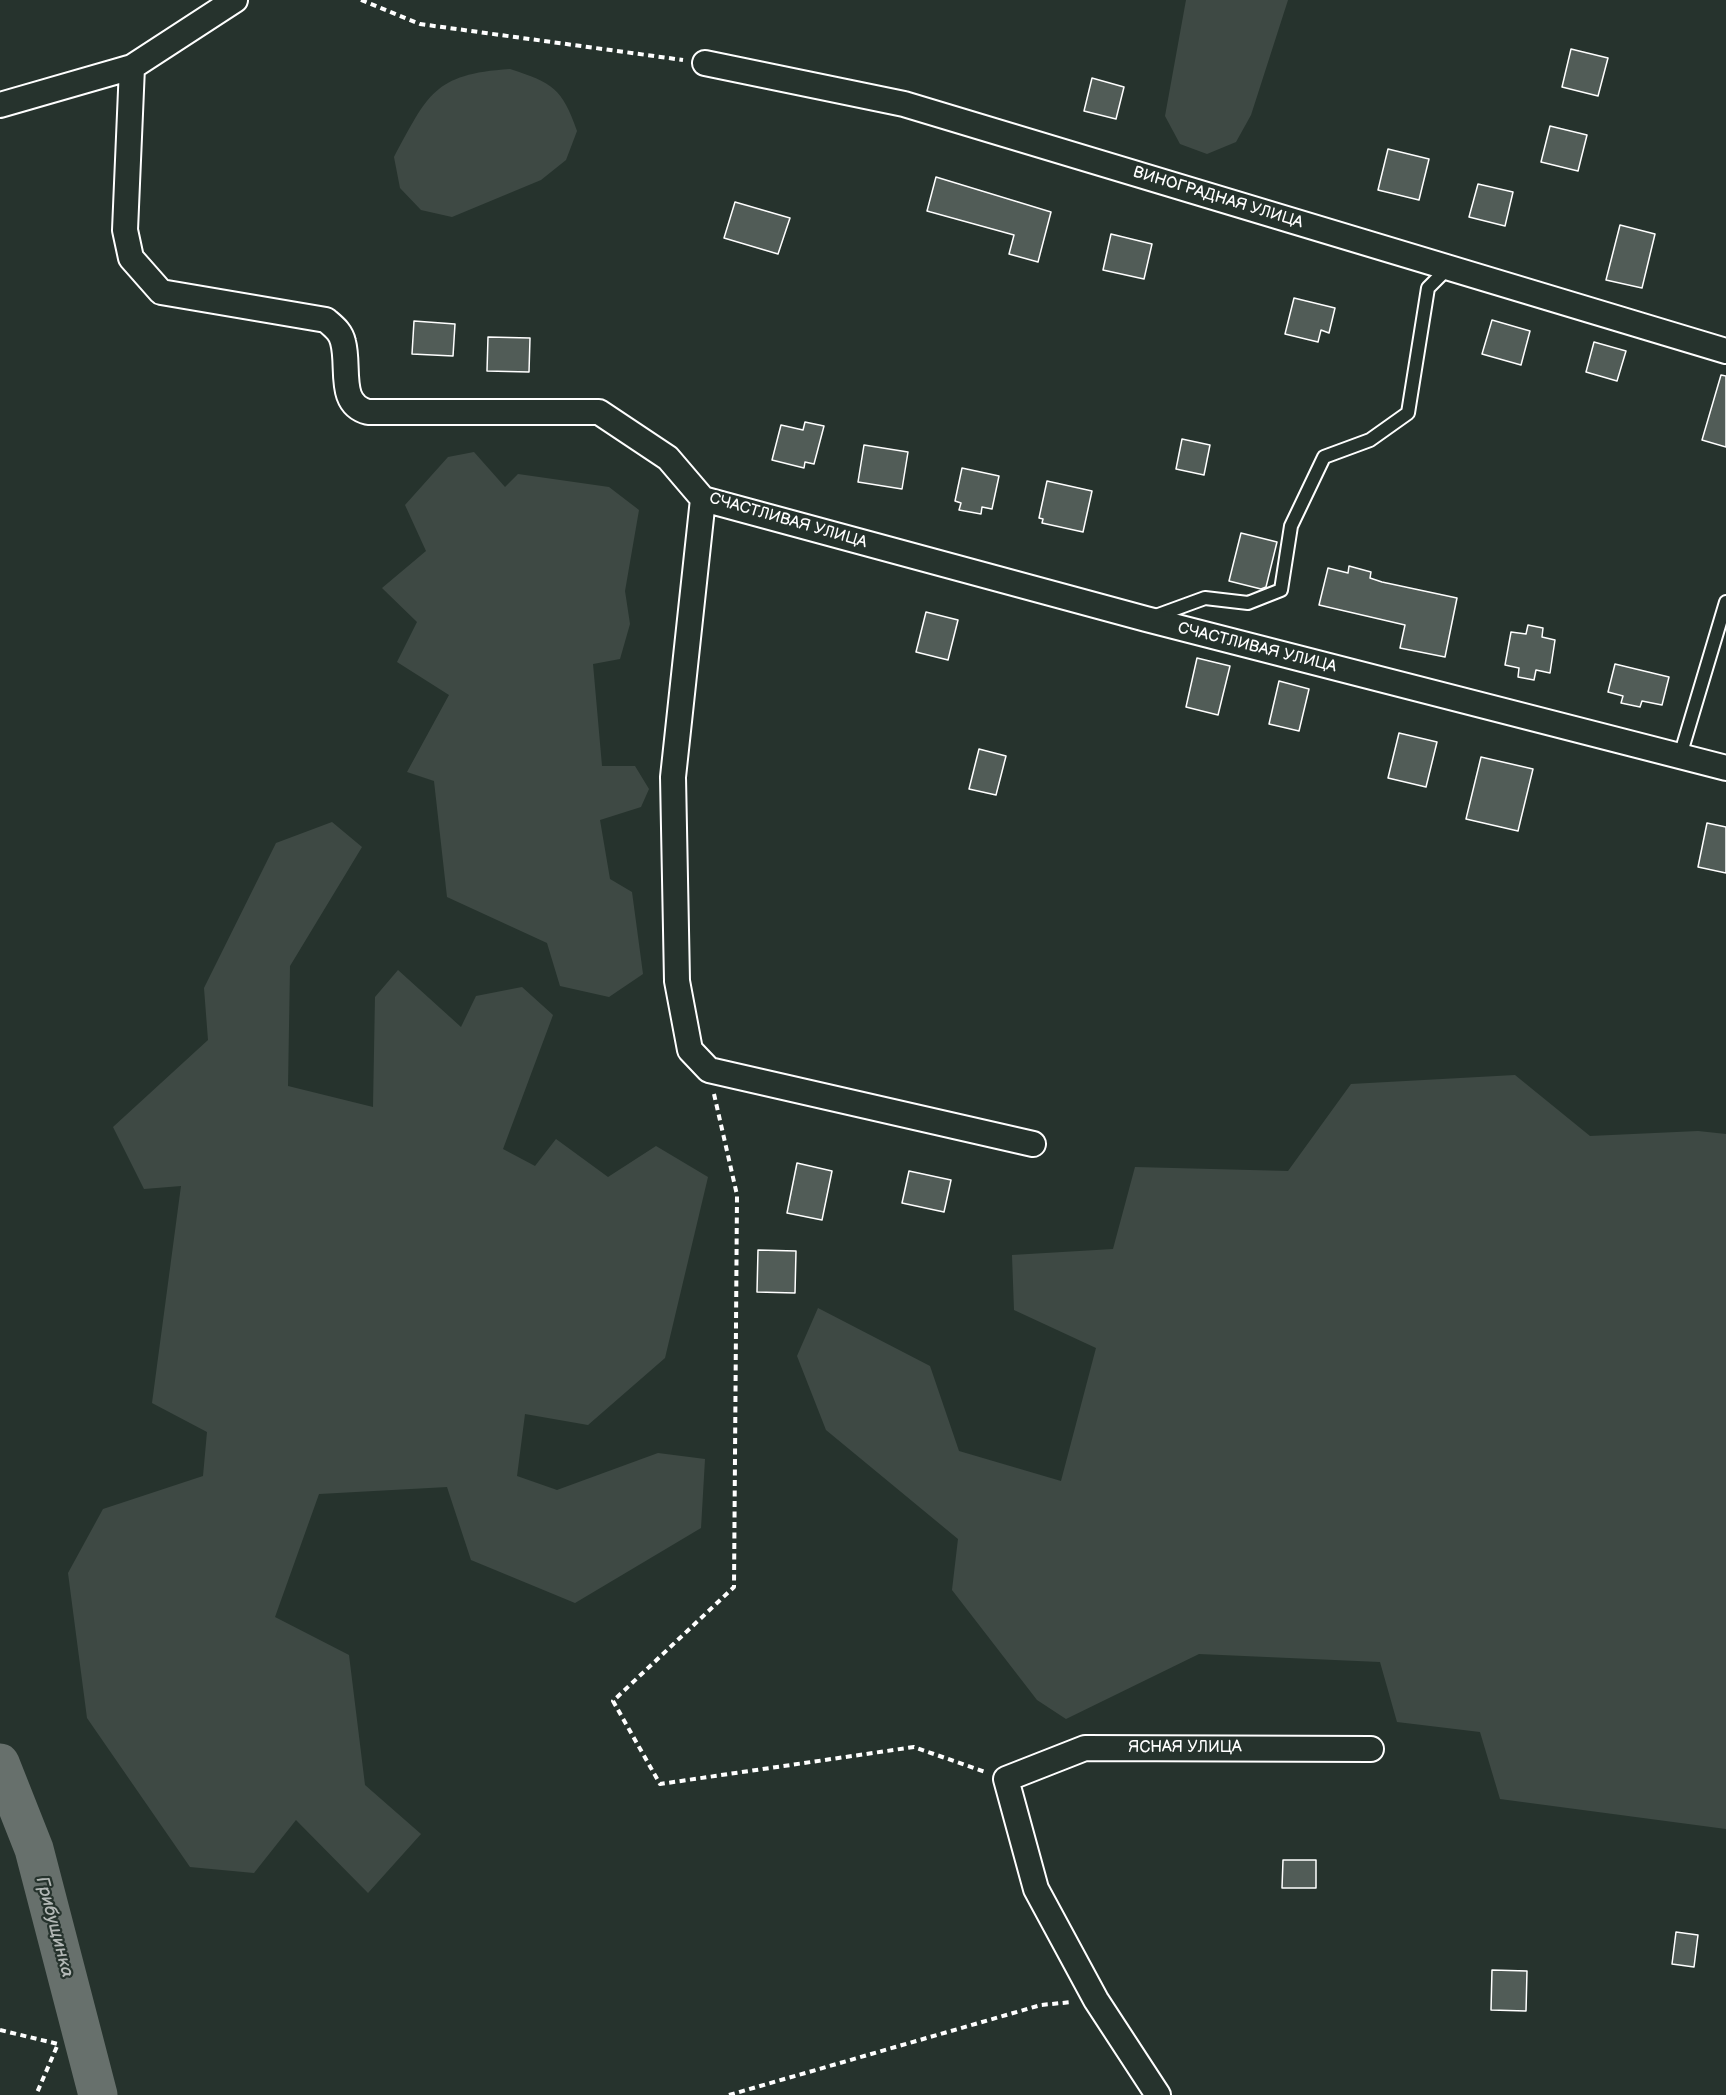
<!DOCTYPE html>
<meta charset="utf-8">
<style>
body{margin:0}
canvas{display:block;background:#26332d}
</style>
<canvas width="1726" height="2095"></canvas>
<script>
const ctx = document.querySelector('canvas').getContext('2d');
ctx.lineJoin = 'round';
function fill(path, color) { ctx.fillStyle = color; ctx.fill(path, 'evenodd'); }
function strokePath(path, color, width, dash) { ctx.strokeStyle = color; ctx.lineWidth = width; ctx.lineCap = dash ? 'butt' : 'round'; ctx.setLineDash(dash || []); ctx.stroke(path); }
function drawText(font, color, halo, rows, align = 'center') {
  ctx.font = font + ' "Balsamiq Sans",sans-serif'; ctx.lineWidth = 4.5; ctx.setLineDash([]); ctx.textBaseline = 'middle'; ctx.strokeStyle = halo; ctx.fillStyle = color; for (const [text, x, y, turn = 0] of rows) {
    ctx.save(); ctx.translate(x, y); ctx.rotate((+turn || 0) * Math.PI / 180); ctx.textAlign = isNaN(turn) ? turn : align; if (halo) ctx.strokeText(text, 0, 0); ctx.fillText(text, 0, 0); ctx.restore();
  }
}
fill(new Path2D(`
 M 1186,0 L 1288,0 L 1251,115 L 1236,142 L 1207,154 L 1180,144 L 1165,116 Z
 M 510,69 C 553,83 562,88 577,131 L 566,160 L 541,180 L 452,217 L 421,210 L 400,188 L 394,157 C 428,95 433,74 510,69 Z
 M 474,452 L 505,487 L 518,474 L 609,487 L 639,510 L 625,591 L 630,624 L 620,659 L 593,664 L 602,766 L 635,766 L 649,789 L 641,807 L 600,820 L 610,879 L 632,892 L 643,974 L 609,997 L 560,986 L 547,943 L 447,897 L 434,781 L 407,772 L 449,695 L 397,662 L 417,622 L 382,588 L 426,551 L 405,505 L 448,457 Z
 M 332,822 L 362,847 L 290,966 L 288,1086 L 373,1107 L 375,997 L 398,970 L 461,1027 L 476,996 L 522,987 L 553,1015 L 503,1149 L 535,1166 L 556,1139 L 608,1177 L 656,1146 L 708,1177 L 665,1358 L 588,1425 L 525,1414 L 517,1476 L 557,1490 L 658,1453 L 705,1459 L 701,1528 L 575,1603 L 471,1560 L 447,1487 L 319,1494 L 275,1617 L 349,1655 L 365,1785 L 421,1834 L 368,1893 L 296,1820 L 254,1873 L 190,1867 L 87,1718 L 68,1573 L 103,1509 L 203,1476 L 207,1432 L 152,1403 L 181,1186 L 144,1189 L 113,1127 L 208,1040 L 204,988 L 276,843 Z
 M 1515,1075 L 1590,1136 L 1698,1131 L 1726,1134 L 1726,1829 L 1500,1799 L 1480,1732 L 1397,1722 L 1380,1662 L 1199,1654 L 1066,1719 L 1037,1700 L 952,1590 L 958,1539 L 826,1430 L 797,1356 L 818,1308 L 930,1366 L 959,1451 L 1061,1481 L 1096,1348 L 1014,1310 L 1012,1255 L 1113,1249 L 1135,1167 L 1288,1171 L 1351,1084 Z`), '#3e4944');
strokePath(new Path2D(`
 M 0,1763 L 34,1849 L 98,2095`), '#67706c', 39);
const building = new Path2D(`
 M 1571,49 L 1608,58 L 1598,96 L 1562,87 Z
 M 1092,78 L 1124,87 L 1116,119 L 1084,111 Z
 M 1550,126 L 1587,135 L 1578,171 L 1541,162 Z
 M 1388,149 L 1429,159 L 1419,200 L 1378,190 Z
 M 936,177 L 1051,212 L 1038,262 L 1009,254 L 1014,235 L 927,211 Z
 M 1478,184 L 1513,192 L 1505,226 L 1469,217 Z
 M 735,202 L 790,218 L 778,254 L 724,238 Z
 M 1620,225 L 1655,234 L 1642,288 L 1606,280 Z
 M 1111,234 L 1152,244 L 1144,279 L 1103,270 Z
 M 1294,298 L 1335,308 L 1329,333 L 1321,330 L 1318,342 L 1285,334 Z
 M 1492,320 L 1530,331 L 1521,365 L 1482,354 Z
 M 414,321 L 455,324 L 453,356 L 412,354 Z
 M 488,337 L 530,338 L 529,372 L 487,371 Z
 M 1594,342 L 1626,351 L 1617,381 L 1586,372 Z
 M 1721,375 L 1726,376 L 1726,447 L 1702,440 Z
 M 805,422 L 824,426 L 814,464 L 805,462 L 804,468 L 772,460 L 781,425 L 803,430 Z
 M 1182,439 L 1210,445 L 1204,475 L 1176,469 Z
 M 864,445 L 908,452 L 902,489 L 858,482 Z
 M 962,468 L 999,476 L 992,509 L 982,507 L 981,514 L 959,510 L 961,503 L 955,501 Z
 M 1047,481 L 1092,491 L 1083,532 L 1042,523 L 1043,519 L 1039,518 Z
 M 1241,533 L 1277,542 L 1266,587 L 1261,589 L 1229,581 Z
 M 1349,566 L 1371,572 L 1370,578 L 1382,582 L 1457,598 L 1445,657 L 1400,648 L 1405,625 L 1319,605 L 1328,568 L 1348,573 Z
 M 926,612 L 958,620 L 948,660 L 916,652 Z
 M 1528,625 L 1543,628 L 1542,637 L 1555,640 L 1550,673 L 1536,670 L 1534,680 L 1518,677 L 1519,668 L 1505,665 L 1511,632 L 1526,634 Z
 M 1197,658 L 1230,666 L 1218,715 L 1186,707 Z
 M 1615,664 L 1669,677 L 1662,705 L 1642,701 L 1640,707 L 1621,703 L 1623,696 L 1608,692 Z
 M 1279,681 L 1309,689 L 1299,731 L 1269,724 Z
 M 1399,733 L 1437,742 L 1426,787 L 1388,778 Z
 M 979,749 L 1006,756 L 996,795 L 969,789 Z
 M 1481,757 L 1533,769 L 1518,831 L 1466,819 Z
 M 1707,823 L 1726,827 L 1726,873 L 1698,867 Z
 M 797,1163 L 832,1171 L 822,1220 L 787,1213 Z
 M 909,1171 L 951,1180 L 944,1212 L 902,1203 Z
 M 758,1250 L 796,1251 L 795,1293 L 757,1292 Z
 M 1283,1860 L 1316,1860 L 1316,1888 L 1282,1888 Z
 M 1676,1932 L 1698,1935 L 1694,1967 L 1672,1964 Z
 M 1492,1970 L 1527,1971 L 1526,2011 L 1491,2010 Z`);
fill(building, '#515c57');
strokePath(building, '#fff', 1.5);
const lane = new Path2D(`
 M 1153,617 L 1205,598 L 1248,603 L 1281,590 L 1291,526 L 1324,457 L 1370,440 L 1408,413 L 1428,288 L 1449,267
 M 1680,756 L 1726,602`);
const street = new Path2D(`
 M 705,63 L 904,104 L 1726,351
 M 132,67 L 125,230 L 131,258 L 161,292 L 326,320 C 334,327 341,332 343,342 C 350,367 337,404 368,412 L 599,412 L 668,458 L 703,499 L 1146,619 L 1726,768
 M 0,105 L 132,67 L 235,0
 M 703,499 L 673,777 L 677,981 L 690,1050 L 709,1070 L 1033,1144
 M 1158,2095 L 1096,2000 L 1036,1889 L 1006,1779 L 1085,1748 L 1371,1749`);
strokePath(lane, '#fff', 16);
strokePath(street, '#fff', 28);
strokePath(new Path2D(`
 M 361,0 L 420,24 L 683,60
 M 714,1094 L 737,1195 L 734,1587 L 613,1701 L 660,1784 L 914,1747 L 985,1772
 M 0,2030 L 58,2044 L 36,2095
 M 729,2095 L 1041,2005 L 1072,2002`), '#fff', 4, [6, 4.5]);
strokePath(lane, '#26332d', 12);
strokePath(street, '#26332d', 24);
drawText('16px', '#fff', '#26332d', [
 ["ВИНОГРАДНАЯ УЛИЦА",1218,198,17],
 ["СЧАСТЛИВАЯ УЛИЦА",788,521,16],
 ["СЧАСТЛИВАЯ УЛИЦА",1257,648,14],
 ["ЯСНАЯ УЛИЦА",1185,1748]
]);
drawText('italic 18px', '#b3b8b6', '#26332d', [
 ["Грибущинка",54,1927,75]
]);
</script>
